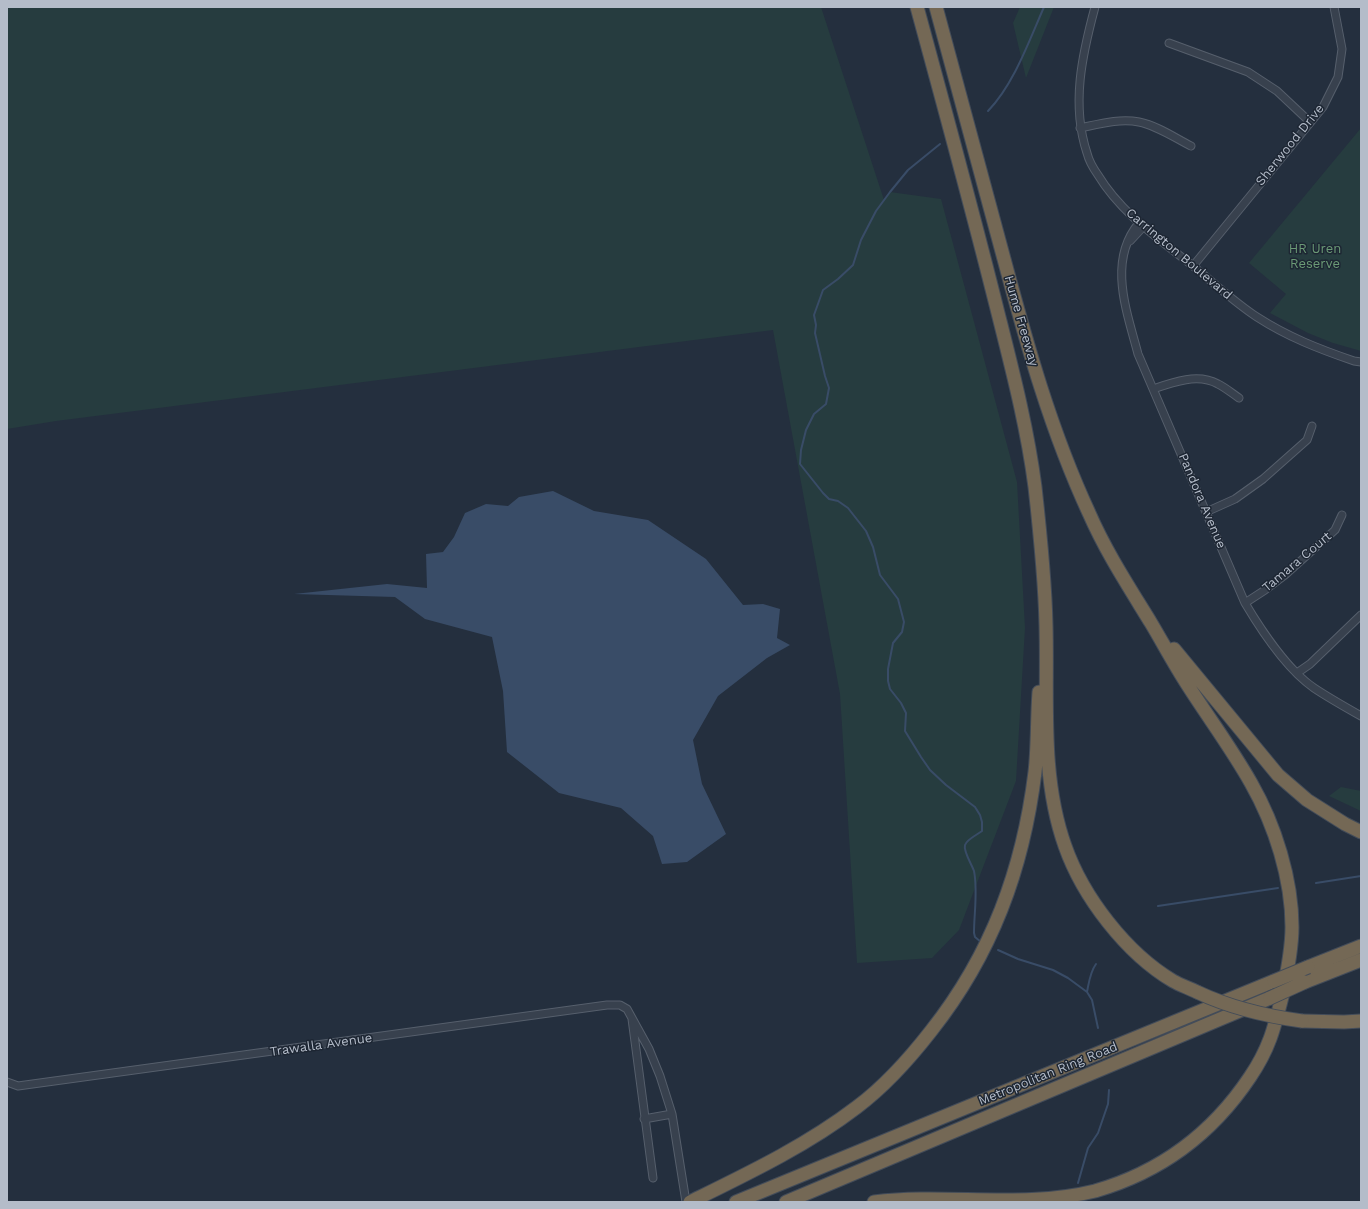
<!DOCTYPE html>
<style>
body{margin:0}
#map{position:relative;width:1368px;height:1209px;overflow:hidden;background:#242f3e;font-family:"Work Sans",sans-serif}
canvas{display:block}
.frame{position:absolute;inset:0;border:8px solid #b4bcc9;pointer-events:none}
</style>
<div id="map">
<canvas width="1368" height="1209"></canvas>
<div class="frame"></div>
</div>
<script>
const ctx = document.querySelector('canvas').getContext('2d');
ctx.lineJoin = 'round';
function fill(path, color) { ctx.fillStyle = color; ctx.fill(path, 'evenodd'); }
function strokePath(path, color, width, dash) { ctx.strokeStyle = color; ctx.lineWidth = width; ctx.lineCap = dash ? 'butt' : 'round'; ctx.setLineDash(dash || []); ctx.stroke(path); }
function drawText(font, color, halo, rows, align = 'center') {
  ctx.font = font + ' "Work Sans",sans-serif'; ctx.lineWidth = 3; ctx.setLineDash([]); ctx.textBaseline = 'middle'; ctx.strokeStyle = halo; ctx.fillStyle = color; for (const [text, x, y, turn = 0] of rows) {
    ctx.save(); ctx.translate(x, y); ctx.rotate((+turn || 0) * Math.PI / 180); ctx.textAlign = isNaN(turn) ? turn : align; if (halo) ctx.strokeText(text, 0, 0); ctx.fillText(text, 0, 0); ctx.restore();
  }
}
fill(new Path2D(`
 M 7,7 L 821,7 L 884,200 L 890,192 L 941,199 L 1017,482 L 1025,628 L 1016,781 L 959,930 L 932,958 L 857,963 L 840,694 L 773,330 L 56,421 L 7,429 Z
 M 1020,7 L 1054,7 L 1026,78 L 1013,23 Z
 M 1361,128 L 1361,351 L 1333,343 L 1308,333 L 1270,313 L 1286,294 L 1249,263 Z
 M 1341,787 L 1361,791 L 1361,811 L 1329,796 Z`), '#263c3f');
fill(new Path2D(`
 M 553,491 L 594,511 L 648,520 L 706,559 L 743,605 L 763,604 L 780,609 L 777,638 L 790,645 L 767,658 L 718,696 L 693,740 L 702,784 L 726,834 L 687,862 L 662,864 L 653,836 L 621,808 L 559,793 L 507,752 L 503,691 L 492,637 L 425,619 L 395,597 L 294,594 L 387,584 L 427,588 L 426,554 L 443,552 L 454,537 L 465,513 L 486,504 L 508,506 L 519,497 Z`), '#394c67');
strokePath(new Path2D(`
 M 988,111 C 1014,84 1029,41 1044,7
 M 940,144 L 908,170 L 890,192 L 876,211 L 861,240 L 853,265 L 838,279 L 823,290 L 814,315 L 816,325 L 815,333 L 825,376 L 829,388 L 826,404 L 814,414 L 806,430 L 801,450 L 800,464 L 823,493 L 829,499 L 838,501 L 848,508 L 866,531 L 873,547 L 880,575 L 898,599 L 904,622 L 902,632 L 893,643 L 888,669 L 888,681 L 890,689 L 901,703 L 906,713 L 905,731 L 921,757 L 930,770 L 946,785 L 975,807 L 980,815 L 982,822 L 982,831 C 977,835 967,839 965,845 C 963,851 972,865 974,871 C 978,891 974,913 974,933 L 975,937 L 981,942
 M 1316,883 L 1361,876
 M 1158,906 L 1278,888
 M 998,950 L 1018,959 L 1053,970 L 1068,978 L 1087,992 L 1092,1000 L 1098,1028
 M 1087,992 C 1089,982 1090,972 1096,964
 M 1078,1183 L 1088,1148 L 1098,1133 L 1108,1104 L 1109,1090`), '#394c67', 2);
const minor = new Path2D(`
 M 1095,7 C 1082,55 1071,105 1087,153 C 1089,161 1093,168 1098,175 C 1121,213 1158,238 1193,266 C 1214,283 1234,302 1257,317 C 1288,337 1319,349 1354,361 L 1361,362
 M 1169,43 L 1248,72 L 1277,91 L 1310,122
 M 1080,128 C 1099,124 1120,118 1139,122 C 1158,126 1175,138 1191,146
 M 1139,223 C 1107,261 1127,312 1138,354 L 1245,603 C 1261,630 1288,670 1314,688 C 1329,698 1345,707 1361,716
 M 1130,241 L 1143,227
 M 1193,266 L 1323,107 L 1338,77 L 1342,49 L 1334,7
 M 1153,389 C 1173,382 1198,373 1218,384 C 1226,388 1233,394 1239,398
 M 1206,512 L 1235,499 L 1263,479 L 1307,440 L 1312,426
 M 1245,603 L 1265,590 L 1285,575 L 1335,530 L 1342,515
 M 1297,673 L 1310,664 L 1361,615
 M 632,1019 L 653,1178
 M 7,1082 L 18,1086 L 607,1005 L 620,1005 L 627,1009 L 649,1049 L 660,1076 L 672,1114 L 686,1202
 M 644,1119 L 672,1114`);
const motorway = new Path2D(`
 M 917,7 C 944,106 971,205 996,305 C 1011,365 1027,425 1035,487 C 1040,532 1045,580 1046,625 C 1048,698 1040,776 1065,846 C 1083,897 1126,953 1173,981 C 1180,985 1189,988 1197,992
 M 1174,649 L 1278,775 L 1307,800 L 1345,824 L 1361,832
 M 1308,967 L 1361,946
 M 1305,982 L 1361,960
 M 1302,1021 L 1344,1022 L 1361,1021
 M 690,1202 C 747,1174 806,1146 857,1107 C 885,1086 910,1058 931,1031 C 992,954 1023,869 1035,772 C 1038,746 1037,718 1039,692
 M 736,1202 L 1274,981
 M 786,1202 L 1270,998
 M 874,1202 C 947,1193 1023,1209 1095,1191 C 1161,1172 1212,1134 1250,1077 C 1269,1049 1274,1029 1282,997 C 1287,974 1292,950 1292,927 C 1292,879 1275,825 1251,783 C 1232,749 1208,717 1187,684 C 1174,664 1163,643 1151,623 C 1129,587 1106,552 1089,513 C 1051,431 1027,345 1004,259 C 981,175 959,91 936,7`);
strokePath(minor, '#565f6c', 9);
strokePath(motorway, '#434c59', 15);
strokePath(minor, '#38414e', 7);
strokePath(motorway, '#746855', 13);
const motorwayBridge = new Path2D(`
 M 1274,981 L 1308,967
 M 1197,992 C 1231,1008 1265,1016 1302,1021
 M 1270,998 L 1305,982`);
strokePath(motorwayBridge, '#434c59', 15, []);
strokePath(motorwayBridge, '#746855', 13);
drawText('13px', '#b4bcc9', '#1d2633', [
 ["Sherwood Drive",1290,145,-51],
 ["Carrington Boulevard",1179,254,40],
 ["Hume Freeway",1021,321,74],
 ["Pandora Avenue",1202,501,67],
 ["Tamara Court",1297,562,-40],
 ["Trawalla Avenue",321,1045,-8],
 ["Metropolitan Ring Road",1048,1074,-22]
]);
drawText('13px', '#6b9a76', '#1d2633', [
 ["HR Uren",1315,249],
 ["Reserve",1315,264]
]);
</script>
